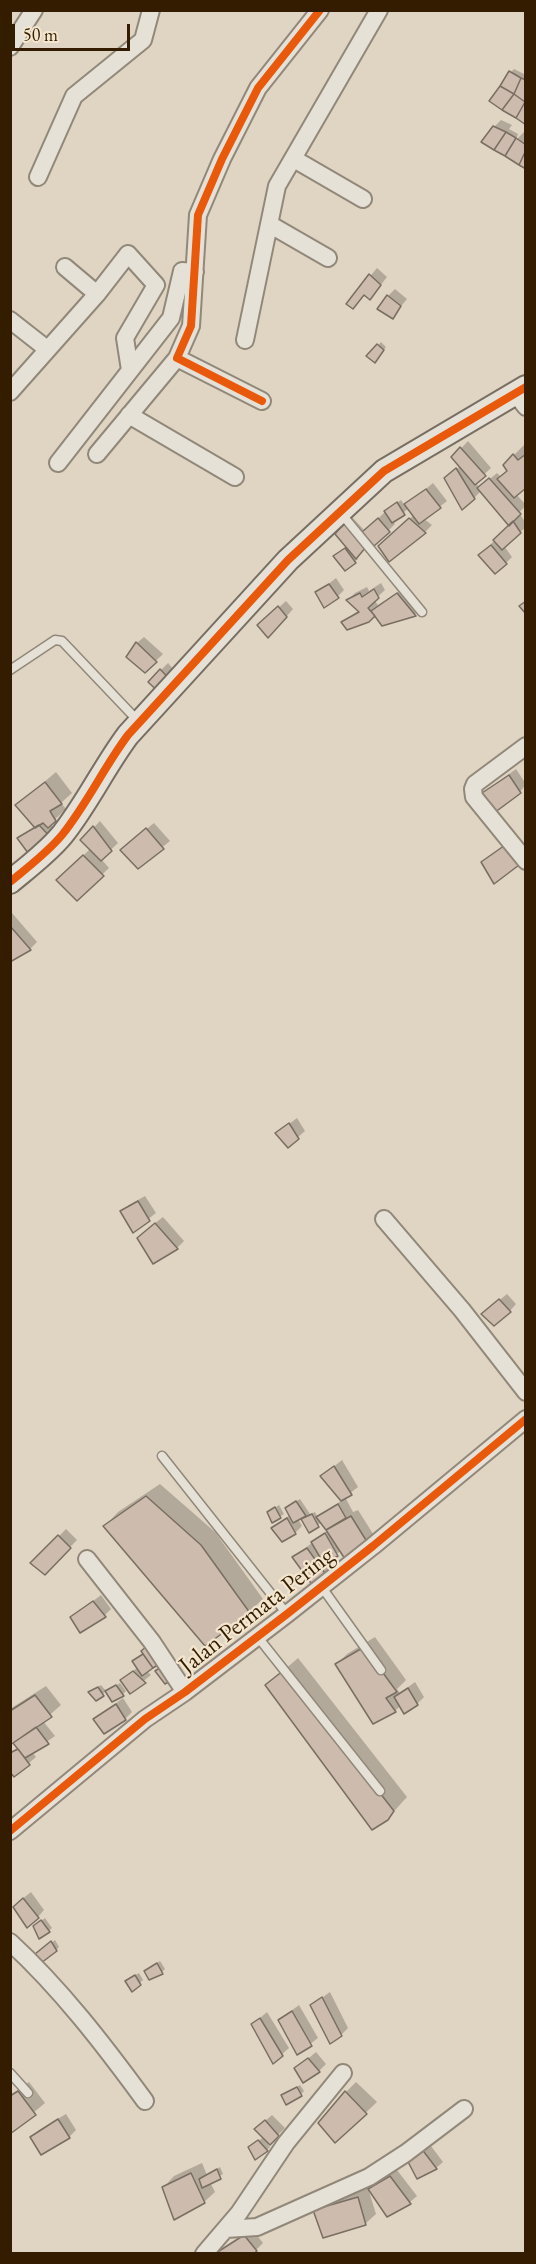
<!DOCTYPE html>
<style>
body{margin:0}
#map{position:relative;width:536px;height:2264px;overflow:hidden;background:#e0d4c2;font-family:"EB Garamond",serif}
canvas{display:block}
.frame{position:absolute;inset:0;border:12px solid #341c01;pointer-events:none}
.scale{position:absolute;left:12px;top:24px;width:118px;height:27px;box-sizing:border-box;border:3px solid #341c01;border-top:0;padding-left:8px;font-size:18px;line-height:21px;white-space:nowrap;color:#341c01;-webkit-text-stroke:4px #f3e6cf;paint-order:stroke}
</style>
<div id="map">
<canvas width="536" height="2264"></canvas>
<div class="frame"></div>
<div class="scale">50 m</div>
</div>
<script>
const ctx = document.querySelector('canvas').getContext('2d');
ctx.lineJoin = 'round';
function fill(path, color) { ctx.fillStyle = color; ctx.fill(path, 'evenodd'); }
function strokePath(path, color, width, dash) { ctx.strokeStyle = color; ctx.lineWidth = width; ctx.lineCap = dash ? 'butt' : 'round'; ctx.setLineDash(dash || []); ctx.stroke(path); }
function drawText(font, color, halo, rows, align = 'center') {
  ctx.font = font + ' "EB Garamond",serif'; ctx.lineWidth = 4.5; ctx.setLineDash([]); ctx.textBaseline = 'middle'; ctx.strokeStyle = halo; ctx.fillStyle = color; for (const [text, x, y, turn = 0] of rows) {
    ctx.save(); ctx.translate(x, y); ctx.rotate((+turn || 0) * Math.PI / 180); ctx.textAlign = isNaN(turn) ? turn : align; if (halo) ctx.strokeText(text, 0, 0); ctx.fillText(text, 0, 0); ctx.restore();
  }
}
fill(new Path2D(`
 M 514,69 L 526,75 L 526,124 L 511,72 Z
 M 501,120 L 512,125 L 509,129 L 518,134 L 516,140 L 524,132 L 526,133 L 526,166 L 494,127 Z
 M 377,268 L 387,277 L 376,291 L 365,293 L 348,303 Z
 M 395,289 L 407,299 L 392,317 L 388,296 Z
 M 381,342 L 386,347 L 378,358 L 369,356 Z
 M 468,441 L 491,468 L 476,482 L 479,488 L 497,473 L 501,477 L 508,470 L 504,465 L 524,445 L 526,446 L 526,486 L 516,494 L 526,505 L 519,513 L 526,523 L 526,527 L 504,546 L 512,557 L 506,563 L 487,548 L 510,525 L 482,490 L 474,498 L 453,472 L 460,466 L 453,457 Z
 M 433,483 L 447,501 L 424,519 L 432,525 L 425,532 L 390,560 L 387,539 L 414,515 L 409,508 L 393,521 L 395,524 L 375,544 L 371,540 L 356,557 L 358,559 L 346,569 L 338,554 L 348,547 L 345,524 L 352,517 L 365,531 L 389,508 L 401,500 L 405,506 Z
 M 336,578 L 344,590 L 338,596 L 317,593 Z
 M 381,583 L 385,590 L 374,600 L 378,605 L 405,587 L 422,608 L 415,614 L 382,624 L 375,614 L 343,622 L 359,610 L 348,600 L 355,593 L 367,587 L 369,591 Z
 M 286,601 L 293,609 L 275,630 L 266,619 Z
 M 144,637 L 163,654 L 145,671 L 137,643 Z
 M 168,663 L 180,677 L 150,681 Z
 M 516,769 L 526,784 L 520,792 L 483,793 Z
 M 56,772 L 72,793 L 61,803 L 66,809 L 50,824 L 61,834 L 19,838 L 36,826 L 17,805 Z
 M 100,821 L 118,843 L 101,859 L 109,868 L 77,899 L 59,880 L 91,848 L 82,840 Z
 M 154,823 L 170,841 L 138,867 L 129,843 Z
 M 12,913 L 37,942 L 30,949 L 11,960 L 10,914 Z
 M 297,1118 L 305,1131 L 288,1146 L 277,1133 Z
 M 145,1196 L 156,1213 L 133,1231 L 122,1212 L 129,1205 Z
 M 163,1217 L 184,1241 L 177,1248 L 153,1262 L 145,1231 Z
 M 507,1294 L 516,1304 L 510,1311 L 490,1308 Z
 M 342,1460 L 358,1487 L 345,1497 L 353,1512 L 358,1510 L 375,1537 L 368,1543 L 341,1551 L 327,1560 L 335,1571 L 316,1588 L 294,1557 L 327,1531 L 322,1522 L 309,1531 L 301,1517 L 298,1519 L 302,1526 L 295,1533 L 273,1528 L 291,1514 L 290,1505 L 300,1499 L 310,1514 L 315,1512 L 318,1518 L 342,1500 L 322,1476 Z
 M 160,1484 L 215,1532 L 263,1599 L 249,1612 L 205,1644 L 105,1526 L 118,1512 Z
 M 279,1505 L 284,1514 L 273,1521 L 272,1510 Z
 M 66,1529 L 77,1540 L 45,1573 L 33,1563 Z
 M 101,1595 L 111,1609 L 105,1615 L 72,1617 Z
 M 159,1637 L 170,1653 L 147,1671 L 151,1675 L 130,1692 L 122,1680 L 138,1667 L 137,1658 L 144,1653 L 150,1644 Z
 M 375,1637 L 406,1680 L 397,1689 L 400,1693 L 415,1682 L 424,1697 L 417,1704 L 401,1705 L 395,1711 L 337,1664 L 347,1654 Z
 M 298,1658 L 407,1797 L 387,1819 L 267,1685 Z
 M 120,1683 L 126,1691 L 123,1694 L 107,1691 Z
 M 101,1685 L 106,1691 L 96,1699 L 90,1692 Z
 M 46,1686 L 61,1705 L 43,1721 L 55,1736 L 32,1752 L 36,1757 L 15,1775 L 10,1769 L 10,1752 L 19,1747 L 14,1741 L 10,1743 L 10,1709 Z
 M 123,1698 L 132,1712 L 125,1719 L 95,1719 Z
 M 31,1892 L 44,1910 L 38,1917 L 21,1900 Z
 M 45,1918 L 52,1928 L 40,1937 L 38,1923 Z
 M 55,1940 L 59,1947 L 56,1950 L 40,1952 Z
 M 160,1961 L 165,1969 L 162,1972 L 149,1969 Z
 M 139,1973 L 143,1980 L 132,1990 L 130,1978 Z
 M 330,1992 L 348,2028 L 341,2035 L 312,2005 Z
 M 299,2005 L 318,2038 L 298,2053 L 279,2020 Z
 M 267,2012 L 289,2048 L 273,2062 L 253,2024 Z
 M 316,2052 L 326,2064 L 319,2071 L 296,2069 Z
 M 29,2082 L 45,2103 L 10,2132 L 10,2096 Z
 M 356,2082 L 377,2102 L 336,2141 L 346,2092 Z
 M 300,2085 L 304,2091 L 301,2094 L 283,2095 Z
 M 66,2114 L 76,2130 L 69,2137 L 32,2137 L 39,2130 Z
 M 272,2115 L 285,2128 L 268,2145 L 270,2147 L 267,2150 L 253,2144 L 264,2137 L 263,2123 Z
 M 428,2142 L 443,2162 L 436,2168 L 408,2159 Z
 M 202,2163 L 207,2175 L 220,2167 L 223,2174 L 210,2182 L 215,2192 L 204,2202 L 164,2187 L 174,2176 Z
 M 397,2170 L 417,2196 L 410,2202 L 387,2216 L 370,2189 L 376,2182 Z
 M 368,2188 L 376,2214 L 365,2224 L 315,2210 L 325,2200 Z
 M 252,2229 L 263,2243 L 256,2250 L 250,2254 L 218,2254 Z`), '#0003');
const building = new Path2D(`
 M 509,71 L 521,78 L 514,94 L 500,86 Z
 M 521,78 L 526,80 L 525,102 L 514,94 Z
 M 500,86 L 514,94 L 502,110 L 489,101 Z
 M 514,94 L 525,102 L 516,118 L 502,110 Z
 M 525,102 L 526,102 L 526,125 L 516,118 Z
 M 493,126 L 506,132 L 494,150 L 481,142 Z
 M 506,132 L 516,138 L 505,156 L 494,150 Z
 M 516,138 L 526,145 L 526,150 L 519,165 L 505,156 Z
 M 526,150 L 526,169 L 519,165 Z
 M 369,274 L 381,285 L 370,300 L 364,295 L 353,309 L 346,304 Z
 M 387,295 L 401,306 L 393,319 L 377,309 Z
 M 377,344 L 384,350 L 375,363 L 366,356 Z
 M 460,447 L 486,476 L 475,485 L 451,457 Z
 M 513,454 L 518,460 L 526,454 L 526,488 L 514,498 L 497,479 L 507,471 L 503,465 Z
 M 456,468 L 475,499 L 462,510 L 444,478 Z
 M 489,478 L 521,514 L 509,526 L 477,488 Z
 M 426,489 L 441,508 L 419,524 L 404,504 Z
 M 397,502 L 405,515 L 392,523 L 384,511 Z
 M 378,518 L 390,532 L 374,546 L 362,532 Z
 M 409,518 L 426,533 L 389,562 L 378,546 Z
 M 513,521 L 521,533 L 502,550 L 493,540 Z
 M 344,523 L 366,547 L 356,559 L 335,534 Z
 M 491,545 L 507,564 L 495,574 L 478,555 Z
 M 345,548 L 356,563 L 345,571 L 333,556 Z
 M 329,584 L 339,598 L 324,608 L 315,592 Z
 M 374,589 L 379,598 L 368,608 L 375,616 L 369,622 L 347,630 L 341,622 L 359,612 L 346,600 L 360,593 L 362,597 Z
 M 397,593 L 416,616 L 382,626 L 371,611 Z
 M 526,601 L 526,614 L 519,606 Z
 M 278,606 L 287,617 L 268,638 L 257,625 Z
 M 136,642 L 157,662 L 145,673 L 126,657 Z
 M 160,669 L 174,684 L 163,696 L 148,682 Z
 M 509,775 L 521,793 L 494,813 L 482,793 Z
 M 45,782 L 62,804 L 50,811 L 56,821 L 48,828 L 43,823 L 35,828 L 15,805 Z
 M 39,825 L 55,842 L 31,857 L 17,838 Z
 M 93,826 L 112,851 L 101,861 L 80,840 Z
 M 146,828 L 164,849 L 138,869 L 120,850 Z
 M 508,843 L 523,862 L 494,884 L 481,862 Z
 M 83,855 L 104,876 L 77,901 L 56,880 Z
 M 10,926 L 31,950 L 10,962 Z
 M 289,1123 L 299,1139 L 288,1148 L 275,1133 Z
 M 138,1201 L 150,1221 L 133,1233 L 120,1211 Z
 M 155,1223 L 178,1249 L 153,1264 L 137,1238 Z
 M 499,1299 L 511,1312 L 494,1326 L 481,1314 Z
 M 334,1466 L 352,1495 L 341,1501 L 320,1476 Z
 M 146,1496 L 201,1545 L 250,1613 L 205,1646 L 103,1526 Z
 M 296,1501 L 306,1516 L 293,1523 L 285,1508 Z
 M 338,1504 L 346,1518 L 326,1530 L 316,1517 Z
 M 275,1507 L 281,1518 L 272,1523 L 267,1512 Z
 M 312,1514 L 319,1527 L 309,1533 L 301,1519 Z
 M 351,1516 L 369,1545 L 345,1559 L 326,1530 Z
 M 287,1518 L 296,1534 L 282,1542 L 271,1528 Z
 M 325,1533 L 338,1556 L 324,1564 L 311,1542 Z
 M 58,1535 L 71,1548 L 45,1575 L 30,1563 Z
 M 307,1548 L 329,1579 L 316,1590 L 292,1557 Z
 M 93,1601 L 106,1617 L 80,1633 L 70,1617 Z
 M 152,1642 L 164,1661 L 153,1668 L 141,1651 Z
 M 364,1647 L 397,1692 L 386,1698 L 396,1712 L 373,1724 L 335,1664 Z
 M 143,1654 L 153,1668 L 142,1676 L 132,1661 Z
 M 166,1664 L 176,1678 L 165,1684 L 155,1671 Z
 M 284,1670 L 394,1811 L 388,1820 L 372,1830 L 265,1685 Z
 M 133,1671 L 146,1683 L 130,1694 L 120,1680 Z
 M 116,1685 L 124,1696 L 112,1702 L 105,1691 Z
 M 98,1687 L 104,1696 L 96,1701 L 88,1692 Z
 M 408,1688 L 418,1705 L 404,1714 L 394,1697 Z
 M 35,1695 L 52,1717 L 10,1745 L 10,1711 Z
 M 116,1704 L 126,1720 L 104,1734 L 93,1719 Z
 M 36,1727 L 49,1744 L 25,1758 L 13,1743 Z
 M 18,1749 L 30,1765 L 14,1777 L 10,1772 L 10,1753 Z
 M 23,1898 L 39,1918 L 27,1928 L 13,1907 Z
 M 41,1920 L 50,1932 L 39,1939 L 33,1926 Z
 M 51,1941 L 57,1951 L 41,1963 L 35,1954 Z
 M 157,1963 L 163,1974 L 149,1980 L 144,1971 Z
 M 135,1975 L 141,1985 L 132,1992 L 125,1981 Z
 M 322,1997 L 342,2036 L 330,2044 L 310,2005 Z
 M 292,2011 L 312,2046 L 297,2055 L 278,2020 Z
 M 260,2018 L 283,2056 L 273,2064 L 251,2024 Z
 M 308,2058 L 320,2072 L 303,2083 L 294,2068 Z
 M 297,2087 L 302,2096 L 286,2105 L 281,2095 Z
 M 18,2091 L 36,2115 L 10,2134 L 10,2096 Z
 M 345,2091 L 367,2114 L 335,2143 L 318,2123 Z
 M 58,2119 L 70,2138 L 41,2155 L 30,2137 Z
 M 265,2120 L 279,2136 L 270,2145 L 254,2129 Z
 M 258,2140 L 268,2151 L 255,2160 L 248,2147 Z
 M 421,2148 L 437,2169 L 417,2179 L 406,2158 Z
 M 217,2169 L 221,2179 L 202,2188 L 199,2179 Z
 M 191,2173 L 205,2203 L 174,2220 L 162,2187 Z
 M 390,2176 L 411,2204 L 387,2217 L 368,2189 Z
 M 358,2197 L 366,2225 L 323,2238 L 313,2210 Z
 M 244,2235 L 257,2251 L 253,2254 L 216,2253 Z`);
fill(building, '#cdbbae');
strokePath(building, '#786e61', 1.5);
const lane = new Path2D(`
 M 340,512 L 422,612
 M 10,670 L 55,640 L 62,641 L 139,722
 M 162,1456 L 287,1614
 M 321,1586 L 381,1670
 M 257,1636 L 380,1791
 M 10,2073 L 28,2093`);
const street = new Path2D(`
 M 10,47 L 34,10
 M 294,159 L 363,199
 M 38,177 L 74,96 L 143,40 L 151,10
 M 269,224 L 328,258
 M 65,267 L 97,294
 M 10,320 L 47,349
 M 245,340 L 277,186 L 379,10
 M 10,392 L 97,294 L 128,254 L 156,285 L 125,338 L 130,370
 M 515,393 L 526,407
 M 262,401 L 177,358 L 191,326 L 198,215 L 222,159 L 258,88 L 320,10
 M 129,415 L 235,477
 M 97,454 L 177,358
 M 58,463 L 171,318 L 182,271 L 195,272
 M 526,746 L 475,784 L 473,789 L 474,797 L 526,861
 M 384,1219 L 462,1310 L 526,1392
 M 87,1559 L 152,1642 L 185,1692
 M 10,1831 L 145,1719 L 185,1692 L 287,1614 L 373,1546 L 526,1419
 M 10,1942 C 61,1989 104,2045 145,2101
 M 226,2229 L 257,2227 L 369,2177 L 406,2153 L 464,2109
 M 204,2254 L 239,2213 L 286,2143 L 343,2073`);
const secondary = new Path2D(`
 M 10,882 C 28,867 47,853 62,835 C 87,804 104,767 128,735 L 288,560 L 384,471 L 526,387`);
strokePath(lane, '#91887a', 11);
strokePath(street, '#91887a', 20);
strokePath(secondary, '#786e61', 26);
strokePath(lane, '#e6e1d7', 8);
strokePath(street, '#e6e1d7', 16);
strokePath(secondary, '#e6e1d7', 22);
strokePath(new Path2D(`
 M 262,401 L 177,358 L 191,326 L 198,215 L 222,159 L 258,88 L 320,10
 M 10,882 C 28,867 47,853 62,835 C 87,804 104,767 128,735 L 288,560 L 384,471 L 526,387
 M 10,1831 L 145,1719 L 185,1692 L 287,1614 L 373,1546 L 526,1419`), '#e8590c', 8);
drawText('24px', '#341c01', '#f3e6cf', [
 ["Jalan Permata Pering",257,1611,-38]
]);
</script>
